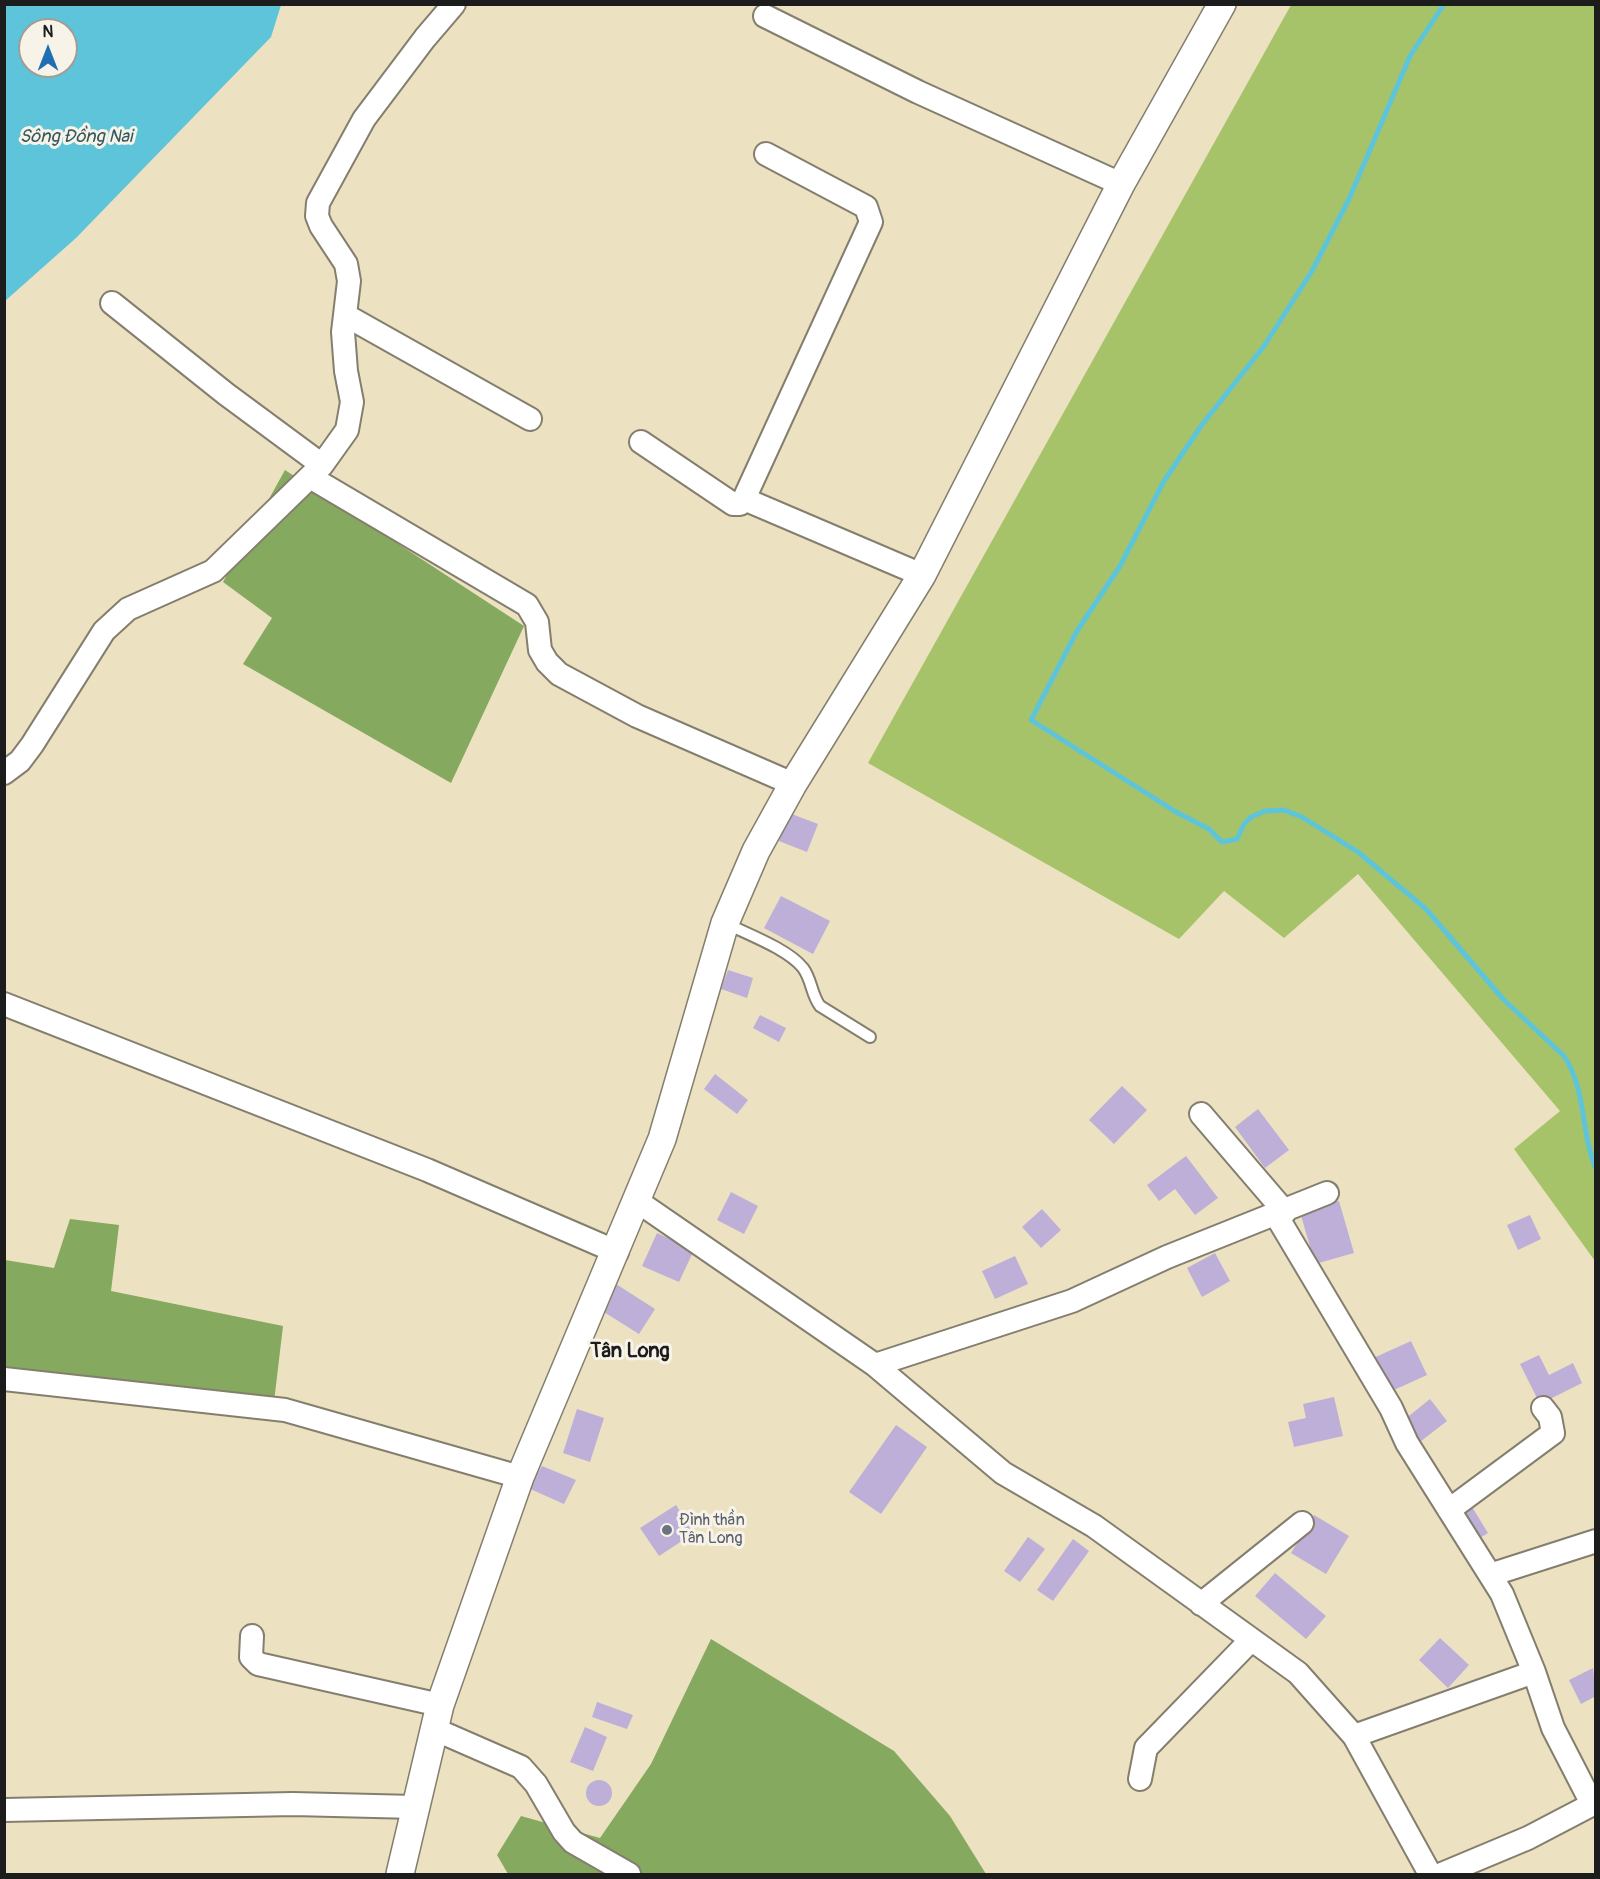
<!DOCTYPE html>
<meta charset="utf-8">
<style>
body{margin:0}
#map{position:relative;width:1600px;height:1879px;overflow:hidden;background:#ece1c1;font-family:Pangolin,sans-serif}
canvas{display:block}
.frame{position:absolute;inset:0;border:6px solid #1c1c1c;pointer-events:none}
.north{position:absolute;left:18px;top:18px;width:60px;height:60px;box-sizing:border-box;background:#f7f3e8;border:2px solid #9f9d96;border-radius:50%;rotate:0deg;font-size:16px;font-weight:700;line-height:24px;text-align:center;color:#1c1c1c}
.north::after{content:'';display:block;margin:auto;width:21px;height:27px;background:#1f6fb2;clip-path:polygon(50% 0,100% 100%,50% 72%,0 100%)}
</style>
<div id="map">
<canvas width="1600" height="1879"></canvas>
<div class="frame"></div>
<div class="north">N</div>
</div>
<script>
const ctx = document.querySelector('canvas').getContext('2d');
ctx.lineJoin = 'round';
function fill(path, color) { ctx.fillStyle = color; ctx.fill(path, 'evenodd'); }
function strokePath(path, color, width, dash) { ctx.strokeStyle = color; ctx.lineWidth = width; ctx.lineCap = dash ? 'butt' : 'round'; ctx.setLineDash(dash || []); ctx.stroke(path); }
function drawText(font, color, halo, rows, align = 'center') {
  ctx.font = font + ' Pangolin,sans-serif'; ctx.lineWidth = 6; ctx.setLineDash([]); ctx.textBaseline = 'middle'; ctx.strokeStyle = halo; ctx.fillStyle = color; for (const [text, x, y, turn = 0] of rows) {
    ctx.save(); ctx.translate(x, y); ctx.rotate((+turn || 0) * Math.PI / 180); ctx.textAlign = isNaN(turn) ? turn : align; if (halo) ctx.strokeText(text, 0, 0); ctx.fillText(text, 0, 0); ctx.restore();
  }
}
fill(new Path2D(`
 M 1291,5 L 1595,5 L 1595,1261 L 1514,1149 L 1560,1111 L 1358,874 L 1284,938 L 1224,891 L 1179,939 L 868,763 Z`), '#a7c36a');
fill(new Path2D(`
 M 285,470 L 524,626 L 451,783 L 243,664 L 272,618 L 223,582 Z
 M 70,1219 L 119,1225 L 111,1291 L 283,1326 L 274,1402 L 5,1375 L 5,1260 L 54,1268 Z
 M 711,1639 L 894,1751 L 950,1816 L 986,1874 L 508,1874 L 497,1855 L 521,1816 L 600,1838 L 651,1764 Z`), '#85a95e');
fill(new Path2D(`
 M 5,4 L 281,5 L 271,37 L 76,238 L 5,301 ZM 30,30 L 66,30 L 66,66 L 30,66 Z`), '#5dc4da');
strokePath(new Path2D(`
 M 1444,4 L 1410,56 L 1349,199 L 1312,271 L 1264,346 L 1201,426 L 1164,481 L 1120,566 L 1077,631 L 1031,720 L 1176,812 L 1209,829 L 1222,842 L 1237,839 L 1244,824 L 1251,817 L 1265,811 L 1284,810 L 1302,817 L 1358,852 L 1426,909 L 1503,999 L 1564,1056 C 1587,1091 1580,1131 1596,1169`), '#5dc4da', 5);
fill(new Path2D(`
 M 789,813 L 818,824 L 807,852 L 779,841 Z
 M 781,896 L 830,921 L 813,954 L 764,928 Z
 M 728,970 L 753,978 L 747,998 L 721,989 Z
 M 760,1015 L 786,1028 L 779,1042 L 753,1028 Z
 M 715,1074 L 748,1100 L 737,1114 L 704,1089 Z
 M 1122,1086 L 1147,1110 L 1114,1144 L 1089,1120 Z
 M 1258,1109 L 1289,1150 L 1265,1168 L 1235,1127 Z
 M 1186,1156 L 1218,1198 L 1195,1215 L 1175,1189 L 1159,1201 L 1147,1185 Z
 M 731,1192 L 758,1206 L 744,1234 L 717,1220 Z
 M 1339,1201 L 1354,1253 L 1315,1264 L 1300,1212 Z
 M 1042,1209 L 1061,1230 L 1041,1248 L 1022,1227 Z
 M 1530,1215 L 1541,1239 L 1518,1250 L 1507,1225 Z
 M 657,1233 L 694,1250 L 679,1282 L 642,1266 Z
 M 1215,1253 L 1230,1281 L 1202,1297 L 1187,1268 Z
 M 1015,1256 L 1028,1284 L 995,1299 L 982,1271 Z
 M 616,1284 L 655,1309 L 639,1334 L 599,1309 Z
 M 1411,1341 L 1427,1375 L 1385,1394 L 1369,1360 Z
 M 1539,1355 L 1549,1375 L 1573,1363 L 1582,1383 L 1540,1404 L 1520,1364 Z
 M 1334,1397 L 1343,1436 L 1294,1447 L 1288,1422 L 1306,1418 L 1303,1404 Z
 M 1430,1399 L 1447,1421 L 1416,1445 L 1399,1424 Z
 M 577,1409 L 604,1418 L 590,1462 L 563,1453 Z
 M 896,1425 L 927,1447 L 881,1514 L 849,1492 Z
 M 542,1466 L 576,1480 L 564,1504 L 528,1488 Z
 M 1469,1502 L 1488,1533 L 1473,1542 L 1454,1511 Z
 M 676,1505 L 694,1533 L 659,1556 L 640,1528 Z
 M 1314,1515 L 1349,1536 L 1326,1574 L 1291,1553 Z
 M 1028,1537 L 1045,1549 L 1020,1582 L 1004,1571 Z
 M 1073,1539 L 1089,1551 L 1053,1601 L 1037,1590 Z
 M 1275,1573 L 1326,1616 L 1306,1639 L 1255,1596 Z
 M 1440,1638 L 1469,1665 L 1448,1688 L 1419,1660 Z
 M 1593,1668 L 1596,1696 L 1581,1704 L 1569,1680 Z
 M 597,1702 L 633,1715 L 627,1729 L 592,1717 Z
 M 585,1727 L 607,1737 L 593,1771 L 570,1762 Z
 M586 1793a13 13 0 1 1 26 0a13 13 0 1 1-26 0Z`), '#beafd9');
const service = new Path2D(`
 M 725,923 C 747,934 788,949 803,968 C 812,980 811,994 820,1006 L 870,1037`);
const minor = new Path2D(`
 M 765,16 L 918,92 L 1121,184
 M 112,303 L 226,394 L 322,465
 M 345,315 L 530,419
 M 641,442 L 733,504 L 740,504 L 744,499 L 922,575
 M 310,477 L 527,605 L 537,622 L 540,650 L 547,662 L 559,674 L 637,716 L 793,784
 M 744,499 L 871,222 L 866,207 L 766,154
 M 4,773 L 20,761 L 32,745 L 104,631 L 128,609 L 213,571 L 322,465 L 347,430 L 352,402 L 346,371 L 343,332 L 349,281 L 346,264 L 321,226 L 317,216 L 318,203 L 364,119 L 425,38 L 454,4
 M 4,1004 L 427,1170 L 617,1252
 M 1201,1114 L 1285,1212
 M 637,1201 L 875,1365 L 1003,1473 L 1094,1526 L 1298,1673 L 1354,1736 L 1430,1874
 M 1276,1215 L 1391,1408 L 1407,1443 L 1502,1594 L 1534,1672
 M 875,1365 L 1072,1301 L 1167,1257 L 1327,1193
 M 4,1379 L 285,1410 L 520,1477
 M 1449,1510 L 1553,1433 L 1550,1417 L 1543,1408
 M 1490,1575 L 1596,1541
 M 1201,1604 L 1302,1523
 M 252,1636 L 251,1657 L 258,1664 L 440,1705
 M 434,1729 L 521,1767 L 536,1784 L 564,1832 L 573,1842 L 629,1874
 M 1354,1736 L 1534,1672 L 1553,1728 L 1587,1794 L 1596,1804
 M 1140,1779 L 1146,1748 L 1150,1744 L 1251,1640
 M 4,1810 L 293,1804 L 415,1807
 M 1442,1874 L 1528,1838 L 1595,1803`);
const tertiary = new Path2D(`
 M 400,1874 L 440,1705 L 520,1477 L 662,1139 L 725,923 L 756,851 L 793,784 L 922,575 L 1121,184 L 1222,4`);
strokePath(service, '#847e6e', 14);
strokePath(minor, '#847e6e', 26);
strokePath(tertiary, '#847e6e', 30);
strokePath(service, '#fff', 10);
strokePath(minor, '#fff', 22);
strokePath(tertiary, '#fff', 27);
for (const [x, y, r, color] of [
 [667,1530,6,"#6b7280"]
]) { const dot = new Path2D(); dot.arc(x, y, r, 0, 2 * Math.PI); ctx.fillStyle = color; ctx.fill(dot); strokePath(dot, '#f7f3e8', 2); }
drawText('16px', '#5b616d', '#f7f3e8', [
 ["Đình thần",679,1521],
 ["Tân Long",679,1539]
], 'left');
drawText('italic 18px', '#33575e', '#f7f3e8', [
 ["Sông Đồng Nai",76,137]
]);
drawText('bold 20px', '#1c1c1c', '#f7f3e8', [
 ["Tân Long",630,1352]
]);
</script>
